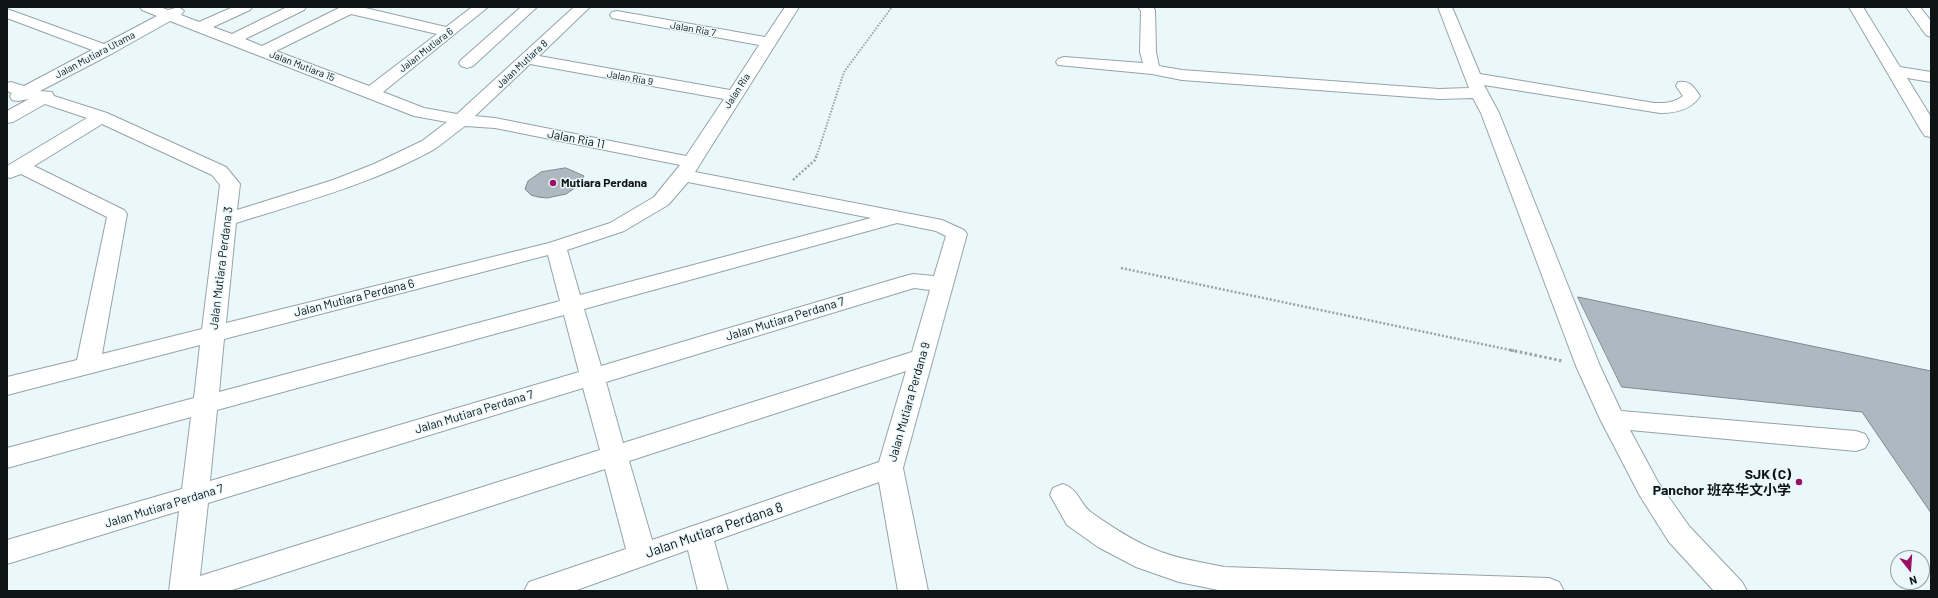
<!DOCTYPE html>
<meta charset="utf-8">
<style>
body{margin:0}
#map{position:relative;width:1938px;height:598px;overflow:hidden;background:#eaf8fc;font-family:Barlow,sans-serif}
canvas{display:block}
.frame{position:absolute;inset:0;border:8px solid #0e1314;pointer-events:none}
.north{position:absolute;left:1890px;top:550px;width:40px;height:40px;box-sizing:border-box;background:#eaf8fc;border:1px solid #929c9f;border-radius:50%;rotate:163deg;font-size:11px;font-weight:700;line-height:16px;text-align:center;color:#0e1314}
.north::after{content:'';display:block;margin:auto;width:14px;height:18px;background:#991063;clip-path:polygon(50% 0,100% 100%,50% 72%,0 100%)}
</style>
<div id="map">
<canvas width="1938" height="598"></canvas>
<div class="frame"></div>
<div class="north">N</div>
</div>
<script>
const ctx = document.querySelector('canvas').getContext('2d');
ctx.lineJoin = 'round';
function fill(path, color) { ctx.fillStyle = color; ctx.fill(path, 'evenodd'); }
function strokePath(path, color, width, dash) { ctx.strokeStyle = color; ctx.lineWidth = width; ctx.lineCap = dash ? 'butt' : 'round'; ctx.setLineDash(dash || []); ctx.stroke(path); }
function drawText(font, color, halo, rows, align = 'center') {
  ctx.font = font + ' Barlow,"Noto Sans SC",sans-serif'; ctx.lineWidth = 3; ctx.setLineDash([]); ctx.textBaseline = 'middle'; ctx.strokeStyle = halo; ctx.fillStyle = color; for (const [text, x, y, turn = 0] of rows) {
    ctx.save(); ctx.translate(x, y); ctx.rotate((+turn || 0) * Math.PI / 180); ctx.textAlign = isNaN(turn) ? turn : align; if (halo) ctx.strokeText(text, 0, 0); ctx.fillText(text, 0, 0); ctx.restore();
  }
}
const building = new Path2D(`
 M 566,168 L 584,176 L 578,186 L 566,194 L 547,198 L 538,197 L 531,195 L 525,189 L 528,181 L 541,172 Z
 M 1578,297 L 1931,371 L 1931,513 L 1862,412 L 1622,387 Z`);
fill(building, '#aeb8c0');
strokePath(building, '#7f8890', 1);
const minor = new Path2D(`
 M 140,7 L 160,7 L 168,10 L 179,7 L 184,11 L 181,15 L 199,22 L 233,7 L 252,7 L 250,10 L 213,27 L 232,34 L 287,7 L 306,7 L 304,10 L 245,39 L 262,46 L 341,7 L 361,7 L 446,27 L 472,7 L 488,7 L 383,92 L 424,108 L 457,114 L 574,7 L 590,7 L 539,56 L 730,90 L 759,45 L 617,19 L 612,18 L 610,15 L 612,12 L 617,11 L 765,37 L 785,7 L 799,7 L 695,172 L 942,220 L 964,230 L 967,234 L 903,468 L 928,591 L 898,591 L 879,482 L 714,541 L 728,591 L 698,591 L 688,550 L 574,591 L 524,591 L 529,582 L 626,549 L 605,469 L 229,591 L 169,591 L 179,511 L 7,564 L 7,540 L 182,489 L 191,417 L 7,468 L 7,448 L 194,398 L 200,345 L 7,395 L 7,377 L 77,360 L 107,217 L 21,174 L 10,178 L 7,177 L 7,166 L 87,118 L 45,104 L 13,122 L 7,123 L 7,111 L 29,99 L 18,101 L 12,100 L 10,96 L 12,93 L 7,91 L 7,83 L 11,82 L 24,86 L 92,50 L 7,18 L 7,9 L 104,44 L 157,16 L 142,10 ZM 351,14 L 437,34 L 369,86 L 276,51 ZM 170,21 L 414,116 L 447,122 L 422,141 L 374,164 L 333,180 L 237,210 L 240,184 L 226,167 L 107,113 L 54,96 L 52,92 L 40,91 L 113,53 ZM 530,64 L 724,99 L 686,156 L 495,118 L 475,116 ZM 102,124 L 212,175 L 220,185 L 202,329 L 102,354 L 127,214 L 124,210 L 34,166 ZM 465,126 L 495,128 L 680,165 L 654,197 L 610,223 L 549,243 L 226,323 L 236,223 C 303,202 371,184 433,150 C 444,143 455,133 465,126 ZM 688,182 L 871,218 L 580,295 L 567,250 L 624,231 L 668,205 ZM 897,223 L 936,231 L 946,236 L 934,276 L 913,274 L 905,276 L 601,366 L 584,309 ZM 548,255 L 560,301 L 219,392 L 224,339 ZM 914,288 L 930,290 L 912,352 L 623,443 L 606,382 ZM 564,315 L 579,372 L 210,481 L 217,410 ZM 906,371 L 879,462 L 652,540 L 629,461 ZM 583,388 L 600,450 L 200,576 L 208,503 Z
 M 521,7 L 537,7 L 473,66 L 467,68 L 461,66 L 459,63 L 461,60 Z
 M 1138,7 L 1153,7 L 1155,10 L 1156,52 L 1159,66 L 1182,70 L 1439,89 L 1469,88 L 1438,7 L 1452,7 L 1480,74 L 1654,103 C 1665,103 1674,103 1683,96 L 1676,86 L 1678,82 C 1690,80 1694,87 1700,96 C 1691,110 1676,113 1660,113 L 1484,85 L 1499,113 L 1600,366 L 1621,411 L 1856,431 L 1865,434 L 1869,441 L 1865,448 L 1856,451 L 1630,430 L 1658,482 L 1689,526 L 1742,582 L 1747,591 L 1714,591 L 1669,542 L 1640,496 L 1600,419 L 1576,366 L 1481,113 L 1473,98 L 1439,99 L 1182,80 L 1152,74 L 1058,65 L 1056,62 L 1058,59 L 1064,57 L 1143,63 L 1140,52 L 1141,11 Z
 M 1849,7 L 1863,7 L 1900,67 L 1931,72 L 1931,82 L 1907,78 L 1931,117 L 1931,137 L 1925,136 L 1922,132 Z
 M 1906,7 L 1920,7 L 1931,21 L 1931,37 L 1926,35 Z
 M 1063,484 C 1080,490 1079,504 1092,513 C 1112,527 1133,541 1156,550 C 1177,559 1201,562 1224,567 L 1549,578 L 1559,582 L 1564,591 L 1223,591 L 1179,582 L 1136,567 L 1098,547 L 1067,525 L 1050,495 L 1053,488 Z`);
strokePath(minor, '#96a3a7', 2);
strokePath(new Path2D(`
 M 817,155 L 844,72 L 892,7`), '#98a3a6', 2, [1.5, 1.5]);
strokePath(new Path2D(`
 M 793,180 L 815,160 L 817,154
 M 1121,268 L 1515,351`), '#98a3a6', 2.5, [2, 2]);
strokePath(new Path2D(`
 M 1510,350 L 1563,361`), '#98a3a6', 3, [2.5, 2.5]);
fill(minor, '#fff');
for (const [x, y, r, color] of [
 [553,183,4,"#991063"],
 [1799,482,4,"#991063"]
]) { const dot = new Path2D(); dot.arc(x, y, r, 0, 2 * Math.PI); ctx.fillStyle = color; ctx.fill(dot); strokePath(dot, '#eaf8fc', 1.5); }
drawText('10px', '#0e1314', '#eaf8fc', [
 ["Jalan Ria 7",693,29,10],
 ["Jalan Mutiara 6",426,50,-38],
 ["Jalan Mutiara Utama",95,55,-28],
 ["Jalan Mutiara 8",522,64,-43],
 ["Jalan Mutiara 15",302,66,21],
 ["Jalan Ria 9",630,78,10],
 ["Jalan Ria",737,91,-57]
]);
drawText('12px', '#0e1314', '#eaf8fc', [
 ["Jalan Ria 11",576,139,11],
 ["Jalan Mutiara Perdana 3",221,268,-83],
 ["Jalan Mutiara Perdana 6",354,298,-14],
 ["Jalan Mutiara Perdana 7",785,319,-17],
 ["Jalan Mutiara Perdana 9",909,402,-74],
 ["Jalan Mutiara Perdana 7",474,412,-17],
 ["Jalan Mutiara Perdana 7",164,506,-17]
]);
drawText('bold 12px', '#0e1314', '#eaf8fc', [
 ["Mutiara Perdana",561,183]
], 'left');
drawText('bold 14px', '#0e1314', '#eaf8fc', [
 ["SJK (C)",1791,474],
 ["Panchor 班卒华文小学",1791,490]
], 'right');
drawText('14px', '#0e1314', '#eaf8fc', [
 ["Jalan Mutiara Perdana 8",714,530,-19]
]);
</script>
